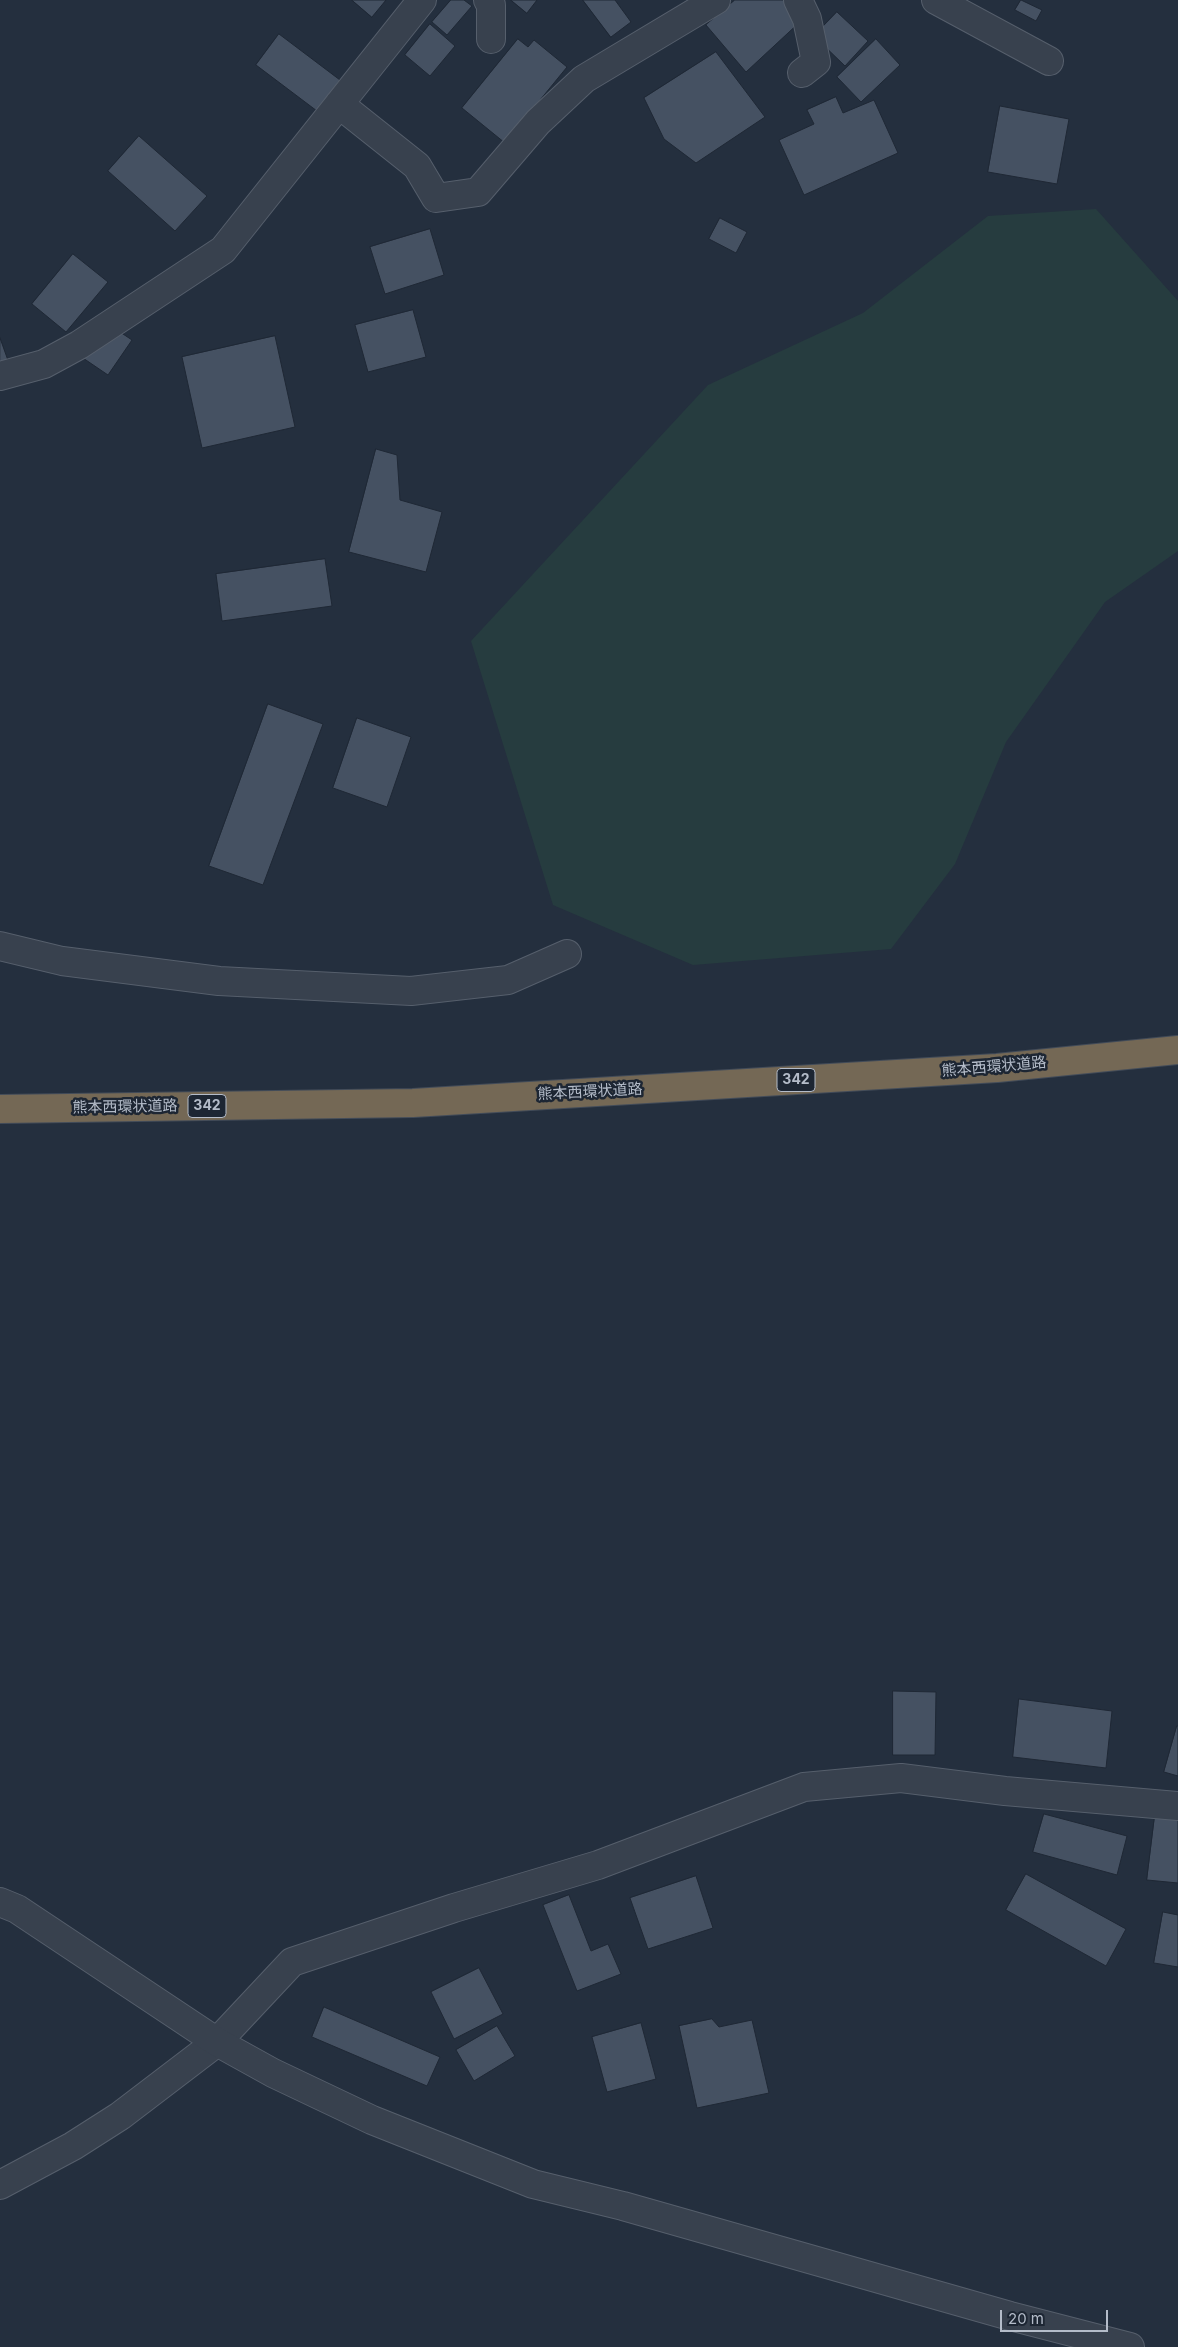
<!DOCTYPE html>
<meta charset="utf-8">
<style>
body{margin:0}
#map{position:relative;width:1178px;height:2347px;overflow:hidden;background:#242f3e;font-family:Inter,sans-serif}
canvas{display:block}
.scale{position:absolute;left:1000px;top:2310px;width:108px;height:22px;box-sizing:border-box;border:2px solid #b4bcc9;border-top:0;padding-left:6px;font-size:15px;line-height:18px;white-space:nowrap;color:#b4bcc9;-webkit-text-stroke:4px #1d2633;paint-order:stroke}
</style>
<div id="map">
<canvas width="1178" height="2347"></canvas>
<div class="scale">20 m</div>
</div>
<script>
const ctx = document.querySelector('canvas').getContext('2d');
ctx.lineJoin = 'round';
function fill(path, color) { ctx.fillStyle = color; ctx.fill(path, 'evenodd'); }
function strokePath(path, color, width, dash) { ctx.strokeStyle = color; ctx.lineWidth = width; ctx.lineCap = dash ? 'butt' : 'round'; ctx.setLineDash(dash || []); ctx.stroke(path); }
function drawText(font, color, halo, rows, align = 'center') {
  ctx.font = font + ' Inter,"Noto Sans JP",sans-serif'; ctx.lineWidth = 5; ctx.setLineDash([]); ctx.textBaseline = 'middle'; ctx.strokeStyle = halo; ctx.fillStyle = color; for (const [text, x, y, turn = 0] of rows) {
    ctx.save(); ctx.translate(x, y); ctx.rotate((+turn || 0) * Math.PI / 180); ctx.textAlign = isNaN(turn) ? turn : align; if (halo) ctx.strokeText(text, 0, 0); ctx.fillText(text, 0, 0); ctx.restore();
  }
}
fill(new Path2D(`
 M 1096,209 L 1178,301 L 1178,551 L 1105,602 L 1006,742 L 955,864 L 891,949 L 693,965 L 553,905 L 471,641 L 708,385 L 863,313 L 988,216 Z`), '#263c3f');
const building = new Path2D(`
 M 352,0 L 386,0 L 372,17 Z
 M 451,0 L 464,0 L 472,6 L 447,35 L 432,22 Z
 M 511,0 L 537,0 L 527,13 Z
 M 583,0 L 615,0 L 631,22 L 611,37 Z
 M 735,0 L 789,0 L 802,20 L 746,72 L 706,25 Z
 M 1021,0 L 1042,10 L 1036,21 L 1015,10 Z
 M 837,12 L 868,41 L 845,66 L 814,36 Z
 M 430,24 L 455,46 L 430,76 L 405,55 Z
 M 279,34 L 340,80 L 317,111 L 256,65 Z
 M 518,39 L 528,47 L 534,40 L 567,67 L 505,143 L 462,108 Z
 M 876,39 L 900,65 L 861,102 L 837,77 Z
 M 716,52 L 765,117 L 696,163 L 664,139 L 644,98 Z
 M 836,97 L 843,113 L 874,100 L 898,153 L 804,195 L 779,140 L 814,124 L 807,110 Z
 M 1000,106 L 1069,119 L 1057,184 L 988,172 Z
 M 139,136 L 207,196 L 175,231 L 108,171 Z
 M 720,218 L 747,232 L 736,253 L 709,239 Z
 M 430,229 L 444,275 L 385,294 L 370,247 Z
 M 73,254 L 108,282 L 66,332 L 32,304 Z
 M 413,310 L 426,357 L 368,372 L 355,325 Z
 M 117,330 L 132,340 L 108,375 L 80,356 Z
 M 275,336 L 295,427 L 202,448 L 182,357 Z
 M 0,338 L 10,366 L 0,370 Z
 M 376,449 L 397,455 L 400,500 L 442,512 L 426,572 L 349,552 Z
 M 325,559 L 332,606 L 222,621 L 216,574 Z
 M 268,704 L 323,724 L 263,885 L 209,866 Z
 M 357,718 L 411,737 L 387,807 L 333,788 Z
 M 893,1691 L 936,1692 L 935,1755 L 893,1755 Z
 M 1019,1699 L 1112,1711 L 1106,1768 L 1013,1757 Z
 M 1177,1726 L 1178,1726 L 1178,1776 L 1164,1772 Z
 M 1044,1814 L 1127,1836 L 1117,1875 L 1033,1852 Z
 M 1155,1815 L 1178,1818 L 1178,1883 L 1147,1880 Z
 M 1026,1874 L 1126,1929 L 1106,1966 L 1006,1910 Z
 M 696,1876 L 713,1928 L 648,1949 L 630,1898 Z
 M 569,1895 L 591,1951 L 608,1944 L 621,1974 L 577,1991 L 543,1905 Z
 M 1163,1912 L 1178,1915 L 1178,1967 L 1154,1963 Z
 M 479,1968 L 503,2014 L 454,2039 L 431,1992 Z
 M 324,2007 L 440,2057 L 427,2086 L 312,2037 Z
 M 712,2019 L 719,2027 L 752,2020 L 769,2093 L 697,2108 L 679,2026 Z
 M 641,2023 L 656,2079 L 607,2092 L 592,2037 Z
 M 497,2026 L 515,2056 L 474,2081 L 456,2050 Z`);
fill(building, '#455162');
strokePath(building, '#1f2835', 1);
const minor = new Path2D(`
 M 488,0 L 491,5 L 491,39
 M 798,0 L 807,19 L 816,62 L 802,73
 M 936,0 L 1049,61
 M 339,104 L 417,166 L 436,198 L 478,192 L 538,122 L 584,79 L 716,0
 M 0,376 L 44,364 L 79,345 L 223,250 L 422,0
 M 0,946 L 62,961 L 219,981 L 411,991 L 508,980 L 567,954
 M 0,2185 L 73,2146 L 120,2116 L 217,2042 L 292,1962 L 454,1908 L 598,1865 L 804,1787 L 901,1778 L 1005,1791 L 1178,1806`);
const tertiary = new Path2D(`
 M 0,1902 L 17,1909 L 217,2042 L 273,2073 L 372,2120 L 533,2184 L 623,2206 L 1010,2316 L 1130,2347`);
const motorway = new Path2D(`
 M 0,1109 L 413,1103 L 997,1068 L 1178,1050`);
strokePath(minor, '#565f6c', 30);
strokePath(tertiary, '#565f6c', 30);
strokePath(motorway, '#434c59', 30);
strokePath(minor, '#38414e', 28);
strokePath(tertiary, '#38414e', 28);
strokePath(motorway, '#746855', 28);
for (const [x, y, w] of [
 [796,1080,38],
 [207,1106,38]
]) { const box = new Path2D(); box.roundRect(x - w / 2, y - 11.5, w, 23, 4); ctx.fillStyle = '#1d2633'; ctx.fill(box); strokePath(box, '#b4bcc9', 1); }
drawText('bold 14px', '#b4bcc9', null, [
 ["342",796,1080],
 ["342",207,1106]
]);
drawText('15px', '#b4bcc9', '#1d2633', [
 ["熊本西環状道路",994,1067,-5],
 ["熊本西環状道路",590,1092,-3],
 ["熊本西環状道路",125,1107,-1]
]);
</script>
